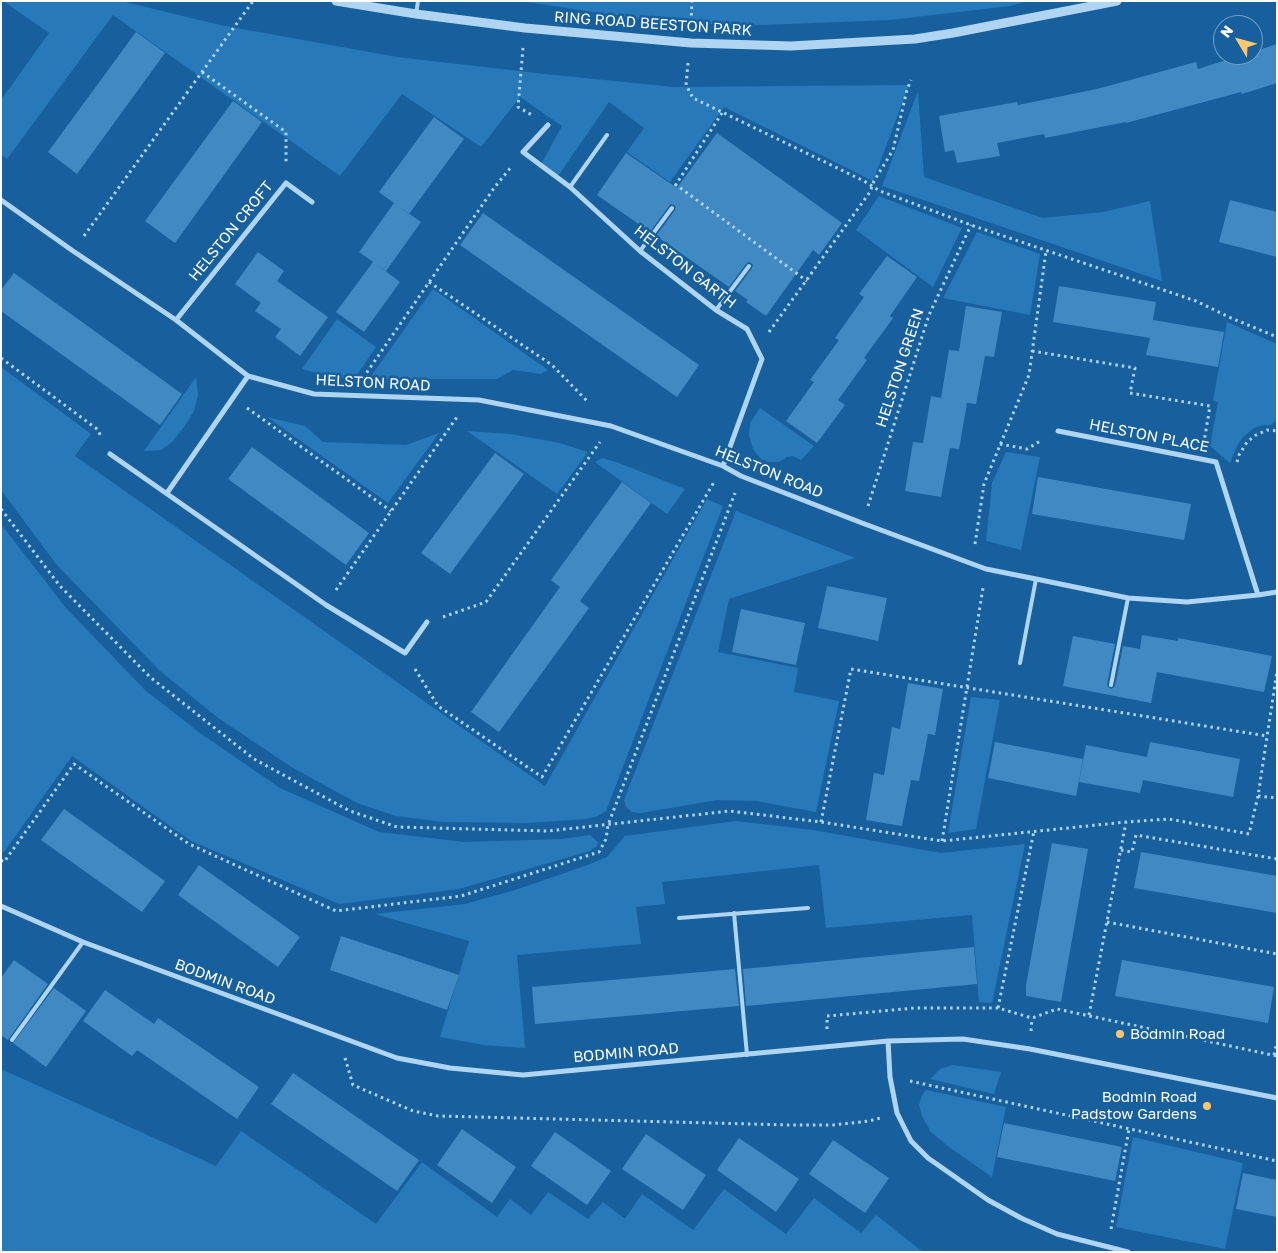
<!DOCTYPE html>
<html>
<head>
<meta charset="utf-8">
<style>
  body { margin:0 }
  #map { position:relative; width:1278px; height:1253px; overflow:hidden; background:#17609d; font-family:"Golos Text",sans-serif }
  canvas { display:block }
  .frame { position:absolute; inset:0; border:2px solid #fff; pointer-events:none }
  .north { position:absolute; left:1213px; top:15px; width:50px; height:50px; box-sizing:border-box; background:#17609d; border:1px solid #74a0c4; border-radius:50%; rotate:307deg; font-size:14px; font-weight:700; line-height:20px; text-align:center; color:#fff }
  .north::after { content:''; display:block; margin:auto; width:18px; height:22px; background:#ffc670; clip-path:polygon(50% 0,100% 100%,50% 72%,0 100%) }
</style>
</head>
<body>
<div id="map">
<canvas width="1278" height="1253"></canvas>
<div class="frame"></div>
<div class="north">N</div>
</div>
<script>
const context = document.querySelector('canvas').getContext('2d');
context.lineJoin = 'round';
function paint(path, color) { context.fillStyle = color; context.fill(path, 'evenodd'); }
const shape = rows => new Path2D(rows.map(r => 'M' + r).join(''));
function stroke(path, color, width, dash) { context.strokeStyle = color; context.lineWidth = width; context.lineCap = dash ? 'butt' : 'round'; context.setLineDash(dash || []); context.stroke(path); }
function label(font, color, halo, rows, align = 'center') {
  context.font = font + ' "Golos Text",sans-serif'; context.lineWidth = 5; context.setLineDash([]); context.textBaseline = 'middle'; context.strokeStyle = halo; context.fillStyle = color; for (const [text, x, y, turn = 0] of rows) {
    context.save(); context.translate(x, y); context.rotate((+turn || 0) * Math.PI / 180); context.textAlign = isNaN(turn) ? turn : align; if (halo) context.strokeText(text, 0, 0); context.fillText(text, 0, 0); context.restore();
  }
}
const green = shape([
  [3,1,121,1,220,25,397,57,545,74,674,87,909,85,873,181,724,107,670,182,627,152,644,128,609,102,556,179,540,166,562,126,520,97,481,147,402,94,340,176,113,15,7,159,1,155,1,100,49,33],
  [521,1,1028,1,1010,6,890,20,763,25,665,23],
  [918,91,924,177,1043,218,1103,212,1150,201,1162,281,882,186],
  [879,196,962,228,933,287,856,230],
  [977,232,1040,254,1030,315,943,298],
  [433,289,548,370,541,374,513,370,497,379,369,379],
  [337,319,376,347,354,379,330,377,302,369],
  [1227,322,1277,344,1277,419,1271,425,1263,425,1254,428,1244,436,1238,444,1230,463,1210,446,1218,402,1213,401],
  [1,367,91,434,75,456,545,786,707,499,723,506,606,811,598,816,586,819,528,823,443,822,396,816,357,803,293,768,217,717,160,671,56,564,1,490],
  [196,377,198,395,194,411,184,427,172,442,161,450,144,451],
  [760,408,814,446,801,460,793,456,787,457,779,462,769,462,761,459,753,449,749,436,750,423],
  [267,417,305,426,323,442,406,445,439,433,388,503],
  [467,431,510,434,560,443,588,452,557,494],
  [1006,452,1040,457,1021,550,986,541,992,483],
  [602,458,616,462,685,489,667,514,595,462],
  [736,511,855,558,729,599,718,652,798,668,794,692,839,701,816,812,756,801,717,800,641,813,632,812,626,807,624,800],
  [1,524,66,608,145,690,200,733,280,788,379,832,464,842,562,839,590,835,598,842,597,846,590,851,459,889,339,904,191,841,72,756,4,852,1,852],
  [971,697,1000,700,976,829,948,833],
  [736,821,813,830,941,853,1025,844,992,1003,979,1002,972,915,826,928,819,865,662,882,665,904,636,907,641,944,517,955,525,1048,484,1045,440,1037,469,941,375,914,465,904,515,890,585,866,607,857,625,836],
  [953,1065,1001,1072,994,1094,930,1079,940,1069],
  [1,1069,216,1166,241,1131,376,1224,422,1162,497,1217,510,1199,531,1215,548,1192,588,1219,603,1202,625,1219,642,1194,693,1230,724,1189,786,1234,814,1198,861,1233,876,1215,923,1252,1,1252],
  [926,1090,1006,1107,992,1177,949,1147,931,1132,922,1116,919,1105,922,1095],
  [1133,1137,1243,1163,1225,1249,1116,1227]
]);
const building = shape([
  [136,32,165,53,77,174,48,152],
  [1277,44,1277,83,1242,94,1241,92,1126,123,1126,122,1045,138,1044,134,997,143,1000,156,957,163,954,150,945,152,939,116,1017,102,1018,105,1097,89,1196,62,1198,69,1242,55,1253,55,1253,52],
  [233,101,262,122,175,243,145,221],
  [434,117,464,139,409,214,379,192],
  [717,133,842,223,819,255,813,250,766,316,746,302,748,300,735,291,752,268,753,265,751,263,748,262,746,264,729,287,656,236,675,210,676,207,674,205,671,204,669,206,650,232,597,195,626,153,677,188],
  [1230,200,1277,212,1277,257,1219,242],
  [394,203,421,222,386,271,375,263,400,282,364,332,336,312,373,262,359,252],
  [483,213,699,365,677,397,460,245],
  [258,252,284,271,277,281,328,317,300,356,275,337,281,329,255,311,261,303,235,284],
  [887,256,917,277,890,316,893,318,864,358,867,360,838,400,845,405,817,443,786,421,814,382,810,380,839,340,835,338,864,297,859,294],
  [14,273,182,394,160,425,1,311,1,290],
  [1059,286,1156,302,1152,325,1153,320,1224,332,1218,367,1146,355,1150,338,1053,322],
  [966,306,1002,312,994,357,985,356,976,404,967,403,959,449,950,448,941,497,905,491,913,442,923,443,931,396,941,398,949,350,959,351],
  [252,447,369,533,346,565,228,479],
  [495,453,524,474,450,574,421,553],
  [1038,477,1191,504,1184,540,1032,514],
  [622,482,651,503,580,601,589,608,499,732,471,712,560,587,551,580],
  [827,586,887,598,878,641,818,628],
  [741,609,805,623,796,665,732,652],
  [1142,635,1178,641,1178,638,1272,656,1264,692,1157,672,1151,703,1063,686,1073,636,1115,644,1107,684,1108,687,1111,689,1113,688,1115,686,1123,646,1140,649],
  [908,683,943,689,935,735,928,734,919,781,911,780,902,826,866,820,874,773,884,775,892,727,900,729],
  [995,742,1083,759,1076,796,988,778],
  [1150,742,1240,759,1233,797,1143,780,1140,793,1079,782,1086,745,1147,757],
  [64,809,165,881,142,912,41,840],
  [1052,843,1088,849,1061,1002,1026,996,1026,985],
  [1141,852,1277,876,1277,913,1134,888],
  [199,865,300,937,278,967,178,895],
  [341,936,459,975,447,1010,330,970],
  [974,947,977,984,746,1006,743,969],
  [14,960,48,984,8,1040,1,1035,1,978],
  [1122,960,1274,987,1268,1023,1115,996],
  [735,969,739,1006,535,1024,532,987],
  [54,988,86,1011,46,1067,13,1043],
  [105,990,154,1024,158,1018,259,1087,237,1119,137,1050,132,1056,83,1021],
  [293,1073,419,1160,397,1191,271,1104],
  [1004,1123,1122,1147,1115,1181,997,1157],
  [462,1129,516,1167,492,1203,437,1165],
  [555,1132,611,1171,587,1205,531,1166],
  [646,1134,706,1175,683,1210,622,1169],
  [739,1138,799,1179,776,1212,717,1170],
  [833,1140,889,1178,865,1213,809,1174],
  [1243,1173,1277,1180,1277,1217,1236,1209]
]);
const path = shape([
  [691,22,692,1],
  [523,48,518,107,532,115],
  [688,63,686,85,693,98,864,181,880,191,971,225,1196,301,1231,318,1277,337],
  [202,72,286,132,286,165],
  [675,184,807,281],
  [675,186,722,113],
  [84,236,253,1],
  [429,282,552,365,588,402],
  [769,332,870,192,874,181,893,150,907,90,911,80],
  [1032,351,1135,368,1130,393,1210,406,1204,442],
  [1,358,97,429,102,438],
  [363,378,494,188,512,166],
  [247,408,391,511],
  [1000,444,1027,449,1042,440],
  [1237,462,1239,455,1247,442,1256,435,1267,430,1277,431],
  [868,506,929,315,971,225],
  [1,509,60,586,150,677,254,759,350,811,397,827,548,831,730,811,821,822,942,841,1126,822,1169,819,1249,834,1258,796,1277,671],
  [975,544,984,484,1029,375,1046,251],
  [336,590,457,417],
  [443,617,486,602,600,442],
  [415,669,438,706,542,777,714,482],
  [1258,796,1277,798],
  [821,822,851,669,1267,736],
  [942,841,983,588],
  [1121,850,1132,852,1136,835,1277,859],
  [1,860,4,862,74,764,189,844,336,911,461,896,599,852,606,839,608,825,735,493],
  [1107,922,1277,954],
  [998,1008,1034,831],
  [1089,1015,1126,822],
  [827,1029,827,1016,915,1008,998,1008,1032,1018,1057,1009,1277,1056],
  [1031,1031,1032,1018],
  [1274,1055,1277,1042],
  [345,1058,353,1085,413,1111,438,1116,791,1125,833,1125,869,1121,880,1118],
  [910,1081,1277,1161],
  [1111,1229,1129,1129]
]);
const service = shape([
  [416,14,418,1],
  [570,187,607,135],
  [640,251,672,208],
  [716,310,749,266],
  [1020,663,1036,579],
  [1111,685,1128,598],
  [734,913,747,1055],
  [679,918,808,908],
  [12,1040,83,942]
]);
const minor = shape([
  [548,125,523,152,570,187,640,251,716,310,747,329,762,359,723,466],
  [1,200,73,251,176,320,248,376,314,394,479,400,611,426,723,466,741,476,862,523,986,569,1036,579,1128,598,1187,602,1258,595,1277,592],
  [176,320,286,183,312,202],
  [1058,431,1216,462,1258,595],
  [110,454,326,605,405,653,427,622],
  [167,493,248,376],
  [1,906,83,942,397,1058,450,1068,523,1075,888,1041,963,1039,1030,1049,1277,1098],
  [888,1041,890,1077,897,1113,911,1141,928,1158,988,1200,1021,1218,1057,1234,1128,1252]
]);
const tertiary = shape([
  [336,1,416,14,525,28,691,43,791,46,915,39,953,33,1117,1]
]);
const markers = [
  [1120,1034,5,"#ffc670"],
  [1207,1106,5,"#ffc670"]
];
const streetNames = [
  ["RING ROAD BEESTON PARK",653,24,4],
  ["HELSTON CROFT",231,231,-51],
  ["HELSTON GARTH",685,267,38],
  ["HELSTON GREEN",900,368,-72],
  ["HELSTON ROAD",373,383,3],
  ["HELSTON PLACE",1149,436,11],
  ["HELSTON ROAD",769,472,22],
  ["BODMIN ROAD",225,982,20],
  ["BODMIN ROAD",626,1053,-5]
];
const poiNames = [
  ["Bodmin Road",1130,1034],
  ["Bodmin Road",1197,1097,"right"],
  ["Padstow Gardens",1197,1114,"right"]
];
paint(green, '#2779b9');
paint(building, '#4089c3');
stroke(path, '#afd5f2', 3, [2.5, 4]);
stroke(service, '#afd5f2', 4);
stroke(minor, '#afd5f2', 5);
stroke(tertiary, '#afd5f2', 9);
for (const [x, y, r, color] of markers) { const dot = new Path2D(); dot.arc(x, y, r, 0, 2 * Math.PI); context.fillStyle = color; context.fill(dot); stroke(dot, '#17609d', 2); }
label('15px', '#fff', '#17609d', streetNames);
label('15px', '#fff', '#17609d', poiNames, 'left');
</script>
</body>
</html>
